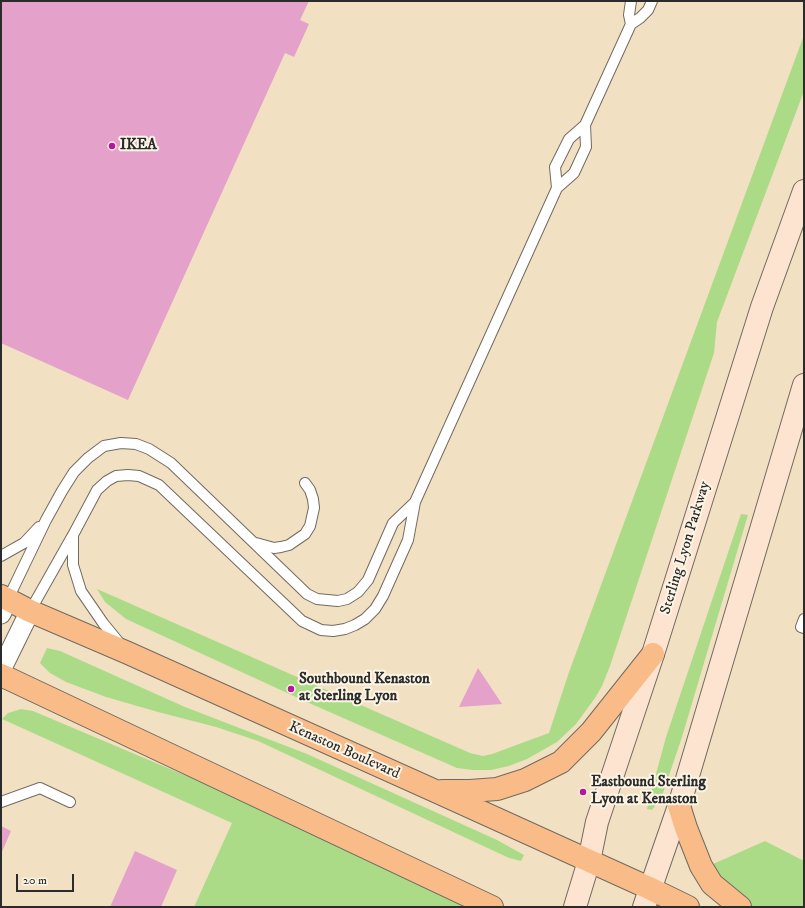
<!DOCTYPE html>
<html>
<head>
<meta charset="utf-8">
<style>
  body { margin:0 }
  #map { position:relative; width:805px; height:908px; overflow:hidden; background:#f2e0c2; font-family:"IM FELL DW Pica",serif }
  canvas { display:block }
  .frame { position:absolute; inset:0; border:2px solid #2b2b2b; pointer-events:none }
  .scale { position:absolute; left:16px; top:874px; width:58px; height:18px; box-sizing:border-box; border:2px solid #2b2b2b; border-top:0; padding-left:5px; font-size:12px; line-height:14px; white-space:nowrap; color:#2b2b2b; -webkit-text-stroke:3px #fcf5e5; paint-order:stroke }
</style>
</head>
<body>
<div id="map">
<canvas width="805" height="908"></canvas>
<div class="frame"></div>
<div class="scale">20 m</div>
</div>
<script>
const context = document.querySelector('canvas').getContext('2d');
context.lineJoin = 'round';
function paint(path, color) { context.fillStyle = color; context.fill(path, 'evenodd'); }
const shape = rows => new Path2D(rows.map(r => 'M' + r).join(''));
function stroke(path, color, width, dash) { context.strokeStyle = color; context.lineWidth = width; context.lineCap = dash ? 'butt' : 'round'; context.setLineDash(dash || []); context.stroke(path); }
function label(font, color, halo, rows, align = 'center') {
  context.font = font + ' "IM FELL DW Pica",serif'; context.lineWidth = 4; context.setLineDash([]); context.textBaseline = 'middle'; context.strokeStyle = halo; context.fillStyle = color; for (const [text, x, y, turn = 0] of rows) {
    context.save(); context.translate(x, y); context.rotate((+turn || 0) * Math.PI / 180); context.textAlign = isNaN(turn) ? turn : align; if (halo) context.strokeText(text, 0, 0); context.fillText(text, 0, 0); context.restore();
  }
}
const green = shape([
  [804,35,804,91,717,322,714,353,610,666,602,686,595,698,576,724,557,742,527,759,509,766,491,770,473,770,457,768,309,703,126,619,105,602,97,589,470,753,483,756,492,754,549,733,569,672],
  [741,514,748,515,682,737,662,796,652,810,647,809,649,800,666,737],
  [47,648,60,651,185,707,307,754,497,840,524,855,521,861,509,858,258,741,216,727,158,712,106,697,66,682,50,673,40,663],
  [21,709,33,711,442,884,467,907,194,907,232,823,2,719,8,713],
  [765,841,804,861,804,907,740,907,695,872]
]);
const building = shape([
  [1,1,309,1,300,20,309,24,294,57,285,53,128,400,1,343],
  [478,668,502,704,459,707],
  [1,826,11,831,1,854],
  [135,851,177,870,161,907,110,907]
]);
const service = shape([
  [631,24,629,15,631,1],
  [557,188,555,167,569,139,585,125,631,24,640,18,648,10,652,1],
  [73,535,73,565,81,591,103,623,121,645],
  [256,543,274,548,281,547,289,545,305,534,310,526,314,508,313,499,310,490,305,483],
  [1,556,24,543,39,527],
  [8,599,46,520,62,491,74,472,88,458,104,446,121,443,136,444,149,449,171,463,307,594,317,599,338,601,347,599,358,592,368,580,393,523,415,502],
  [30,611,73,535,97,490,107,481,116,476,128,475,139,476,159,485,302,621,321,630,333,631,345,629,355,625,365,619,375,609,383,596,408,540,415,502,557,188,574,173,586,147,585,125],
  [804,619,801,627,804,628],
  [1,802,40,788,70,802]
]);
const minor = shape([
  [1,614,8,599],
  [1,670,30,611]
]);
const secondary = shape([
  [575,907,589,861,597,822,653,654,762,307,804,191],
  [644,907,679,806,804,385]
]);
const primary = shape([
  [1,596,30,611,128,653,433,790,649,888,688,907],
  [1,675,492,907],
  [442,791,470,791,497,789,525,780,561,762,591,732,653,654],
  [679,806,686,828,701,866,712,884,740,907]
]);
const markers = [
  [112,146,4,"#b5179e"],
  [291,689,4,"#b5179e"],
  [583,792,4,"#b5179e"]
];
const poiNames = [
  ["IKEA",120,146],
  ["Southbound Kenaston",299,680],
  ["at Sterling Lyon",299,697],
  ["Eastbound Sterling",591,783],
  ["Lyon at Kenaston",591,800]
];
const streetNames = [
  ["Sterling Lyon Parkway",686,548,-73],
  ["Kenaston Boulevard",344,751,24]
];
paint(green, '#acdb88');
paint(building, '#e4a1ca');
stroke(service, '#716a60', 12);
stroke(minor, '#716a60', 21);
stroke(secondary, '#716a60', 24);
stroke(primary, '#716a60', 24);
stroke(service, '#fff', 10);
stroke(minor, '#fff', 19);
stroke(secondary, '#fde4d0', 22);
stroke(primary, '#f9bc89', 22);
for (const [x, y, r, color] of markers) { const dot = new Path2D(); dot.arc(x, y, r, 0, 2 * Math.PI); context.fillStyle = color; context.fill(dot); stroke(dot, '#fcf5e5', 1.5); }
label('bold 15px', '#2b2b2b', '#fcf5e5', poiNames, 'left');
label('15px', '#2b2b2b', '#fcf5e5', streetNames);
</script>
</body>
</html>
